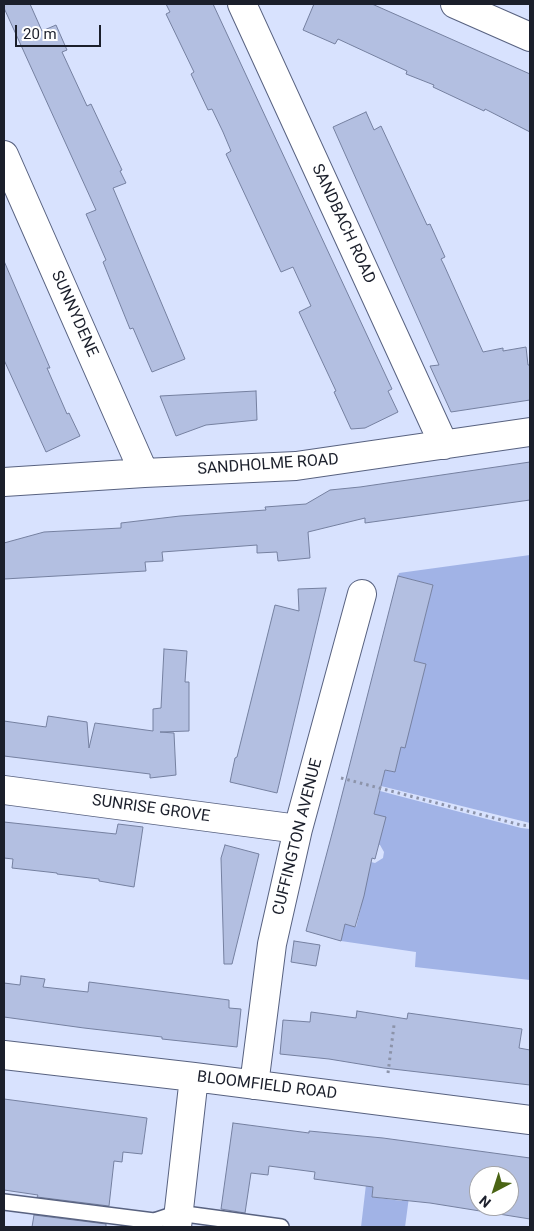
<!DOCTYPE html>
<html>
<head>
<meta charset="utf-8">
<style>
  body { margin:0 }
  #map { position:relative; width:534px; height:1231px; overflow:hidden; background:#d8e2fe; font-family:Roboto,sans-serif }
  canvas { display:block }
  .frame { position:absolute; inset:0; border:5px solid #1b1f2b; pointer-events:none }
  .north { position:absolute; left:469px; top:1166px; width:50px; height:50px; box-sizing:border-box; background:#fff; border:1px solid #a4a5aa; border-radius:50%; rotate:220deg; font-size:14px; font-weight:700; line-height:20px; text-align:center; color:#1b1f2b }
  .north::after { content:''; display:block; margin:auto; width:18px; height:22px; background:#4a6414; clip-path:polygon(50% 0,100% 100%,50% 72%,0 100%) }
  .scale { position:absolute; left:15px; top:25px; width:86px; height:22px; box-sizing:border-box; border:2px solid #1b1f2b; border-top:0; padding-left:6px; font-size:15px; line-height:18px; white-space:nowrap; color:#1b1f2b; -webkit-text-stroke:4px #fff; paint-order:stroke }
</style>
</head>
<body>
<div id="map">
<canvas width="534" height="1231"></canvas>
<div class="frame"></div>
<div class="north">N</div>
<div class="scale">20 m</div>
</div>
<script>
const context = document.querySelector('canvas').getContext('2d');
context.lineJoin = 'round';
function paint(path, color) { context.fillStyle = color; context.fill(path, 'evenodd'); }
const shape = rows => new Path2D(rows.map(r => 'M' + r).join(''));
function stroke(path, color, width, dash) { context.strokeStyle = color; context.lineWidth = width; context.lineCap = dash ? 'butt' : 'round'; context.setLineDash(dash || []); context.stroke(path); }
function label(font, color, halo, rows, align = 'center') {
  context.font = font + ' Roboto,sans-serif'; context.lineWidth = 4.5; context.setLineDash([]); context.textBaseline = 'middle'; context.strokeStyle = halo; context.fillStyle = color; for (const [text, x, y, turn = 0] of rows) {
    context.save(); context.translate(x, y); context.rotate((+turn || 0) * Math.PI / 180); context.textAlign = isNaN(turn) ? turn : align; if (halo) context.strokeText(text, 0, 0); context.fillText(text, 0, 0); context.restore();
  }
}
const green = shape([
  [530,555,530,823,381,786,385,770,395,772,399,753,390,750,413,714,426,664,414,661,433,585,398,576,399,573],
  [380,791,521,828,530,829,530,980,415,967,416,952,341,941,345,924,356,927,361,907,351,904,371,862,375,863,383,858,384,852,380,845,366,842,382,832,385,817,374,814],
  [367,1176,374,1177,372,1197,402,1201,404,1181,411,1182,405,1227,361,1227]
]);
const building = shape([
  [4,4,30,4,42,31,56,25,67,50,62,52,87,106,91,104,122,170,120,171,126,183,113,188,185,359,152,372,133,328,130,329,103,262,106,260,86,214,96,210,4,8,4,4],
  [166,4,213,4,392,389,388,391,398,412,365,428,351,429,334,392,336,391,299,312,311,306,293,267,281,272,226,154,231,151,223,132,212,109,208,110,191,74,194,72,166,14,170,12,166,4],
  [314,4,372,4,530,74,530,132,485,109,484,111,433,87,434,85,406,74,407,71,338,39,335,44,303,30,314,4],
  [366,112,374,130,381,126,427,225,430,224,445,257,441,259,444,265,483,352,503,348,503,351,526,347,528,365,530,365,530,400,451,412,430,366,439,365,333,127,366,112],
  [4,261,50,368,47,368,67,414,69,413,80,436,46,452,4,360,4,261],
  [256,391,257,420,206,425,176,436,160,396,256,391],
  [530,462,530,500,365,523,365,518,308,532,310,558,278,561,277,552,257,553,257,545,162,552,163,561,145,562,146,571,4,579,4,543,44,532,121,528,121,523,180,516,266,510,265,507,306,504,330,490,360,487,530,462],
  [398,576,433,585,414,661,426,664,405,748,401,747,395,772,385,770,374,814,386,817,375,859,372,858,364,896,355,927,345,924,341,941,306,931,333,830,398,576],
  [326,588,277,793,230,782,235,758,237,757,275,605,299,611,298,589,326,588],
  [164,649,187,651,185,682,189,682,189,731,160,732,174,733,176,775,150,778,150,774,4,756,4,721,46,727,48,716,87,722,89,748,95,723,153,731,153,709,161,708,164,649],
  [4,822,116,834,118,824,143,827,134,887,99,881,99,879,57,874,57,873,12,868,13,859,4,858,4,822],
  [225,845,259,854,232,964,224,964,221,858,225,845],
  [294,941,320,945,316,966,291,962,294,941],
  [21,976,45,979,43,987,88,992,89,982,229,1000,229,1008,241,1009,237,1047,162,1039,162,1037,84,1028,4,1017,4,983,20,985,21,976],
  [357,1011,407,1019,408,1013,522,1029,519,1048,530,1050,530,1085,384,1068,329,1059,280,1054,283,1020,310,1022,311,1012,356,1018,357,1011],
  [4,1099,147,1118,142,1154,123,1152,122,1162,114,1161,109,1206,37,1197,38,1195,4,1190,4,1099],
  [233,1123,309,1133,309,1131,383,1138,530,1158,530,1219,430,1203,372,1197,373,1187,314,1179,315,1172,269,1166,268,1175,251,1173,245,1213,221,1209,233,1123],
  [479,1176,509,1176,509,1206,479,1206,479,1176],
  [34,1215,106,1224,106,1227,32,1227,34,1215]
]);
const path = shape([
  [341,778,521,825,530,826],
  [388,1073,394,1025]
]);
const service = shape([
  [4,1202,154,1221,178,1213,281,1227]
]);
const minor = shape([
  [242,4,444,445],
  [455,4,530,37],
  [4,155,144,473],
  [4,482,144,473,296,466,530,432],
  [4,790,298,829],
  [4,1055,194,1077,530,1120],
  [254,1085,272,944,298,829,362,594],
  [177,1227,194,1077]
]);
const streetNames = [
  ["SANDBACH ROAD",343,224,65],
  ["SUNNYDENE",74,314,66],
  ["SANDHOLME ROAD",268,465,-4],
  ["SUNRISE GROVE",151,809,8],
  ["CUFFINGTON AVENUE",298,837,-76],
  ["BLOOMFIELD ROAD",267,1086,7]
];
paint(green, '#a1b3e6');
paint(building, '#b3bfe1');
stroke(building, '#7580a0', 1);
stroke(service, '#586280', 18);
stroke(minor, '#586280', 30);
stroke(path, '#8c93a9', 3, [2.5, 4]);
stroke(service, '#fff', 15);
stroke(minor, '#fff', 28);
label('16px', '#1b1f2b', '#fff', streetNames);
</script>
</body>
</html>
